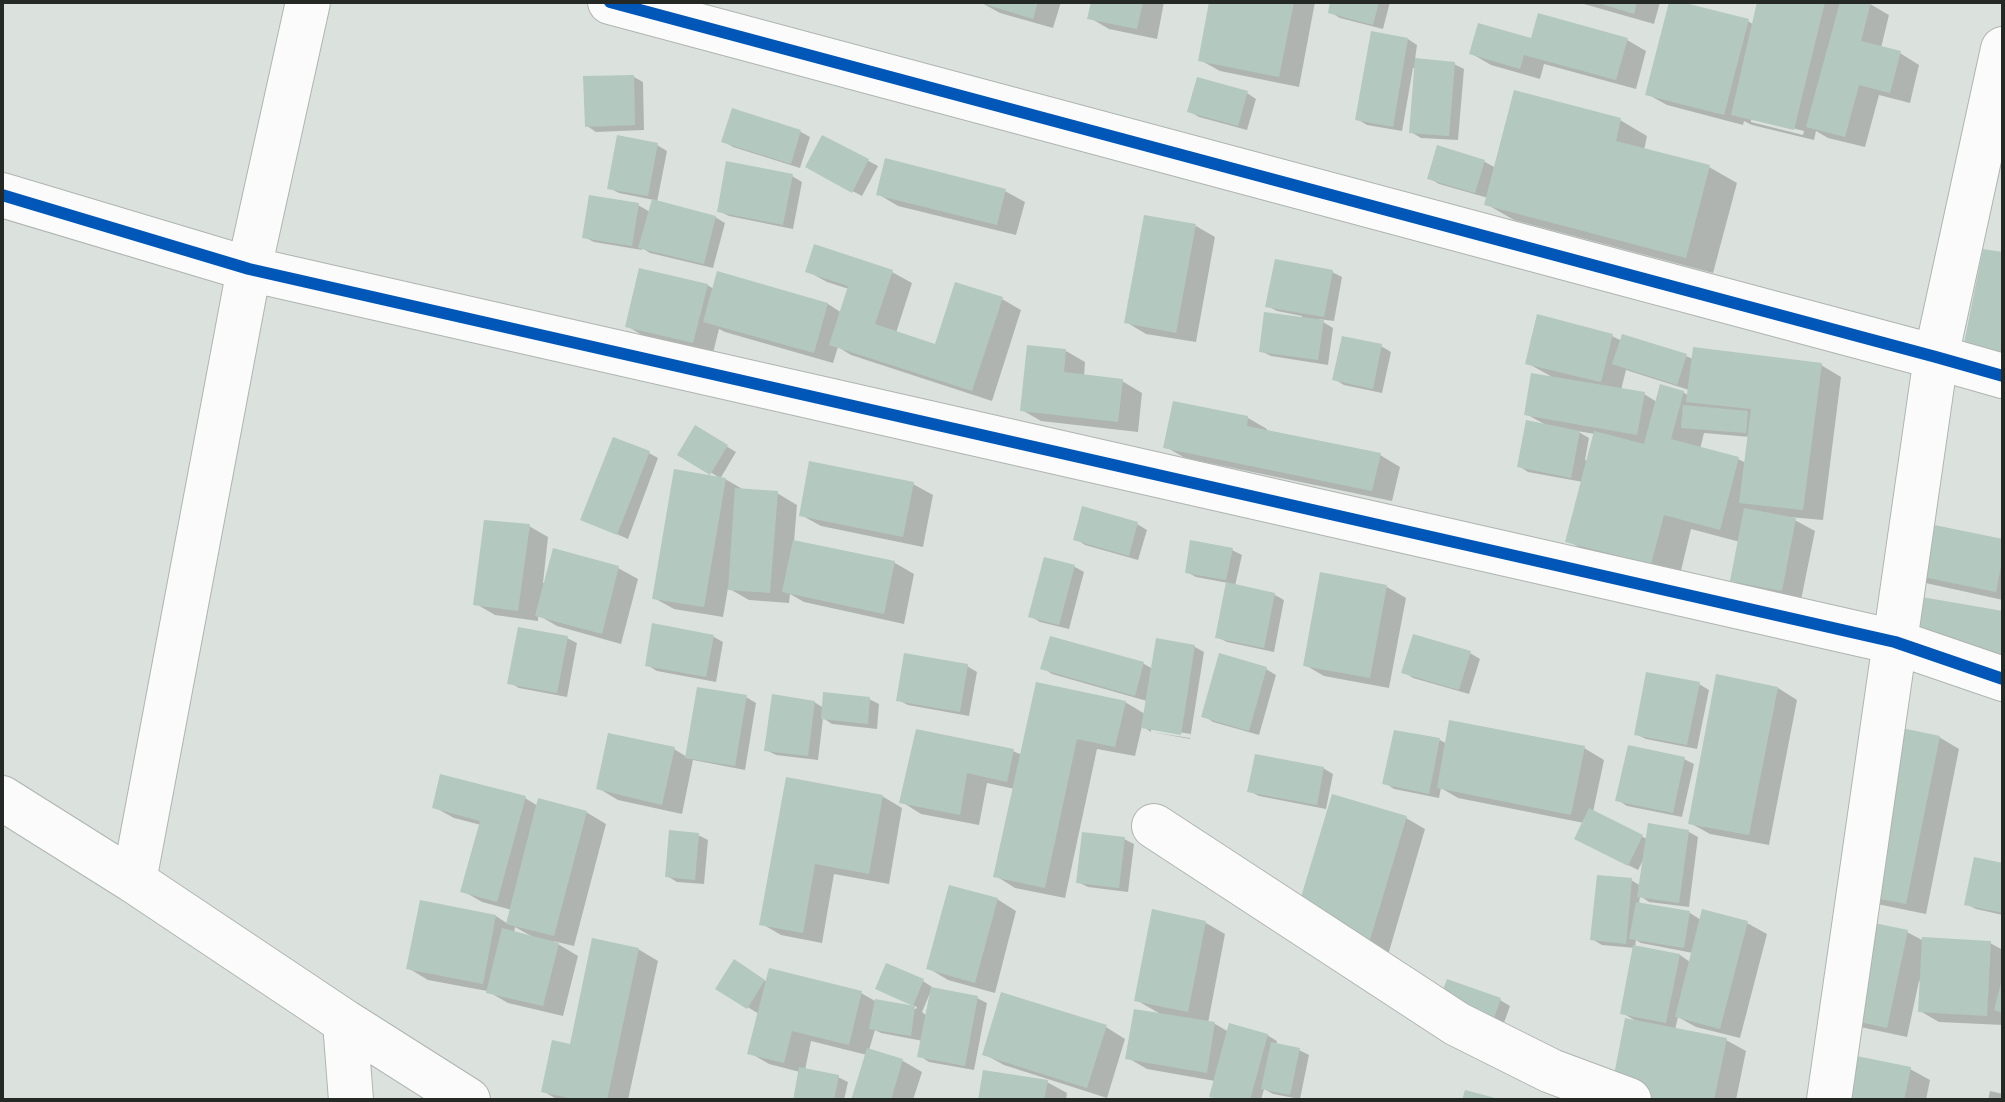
<!DOCTYPE html>
<html>
<head>
<meta charset="utf-8">
<style>
  body { margin:0 }
  #map { position:relative; width:2005px; height:1102px; overflow:hidden; background:#dbe2de; font-family:"Public Sans",sans-serif }
  canvas { display:block }
  .frame { position:absolute; inset:0; border:4px solid #242926; pointer-events:none }
</style>
</head>
<body>
<div id="map">
<canvas width="2005" height="1102"></canvas>
<div class="frame"></div>
</div>
<script>
const context = document.querySelector('canvas').getContext('2d');
context.lineJoin = 'round';
function paint(path, color) { context.fillStyle = color; context.fill(path, 'evenodd'); }
const shape = rows => new Path2D(rows.map(r => 'M' + r).join(''));
function stroke(path, color, width, dash) { context.strokeStyle = color; context.lineWidth = width; context.lineCap = dash ? 'butt' : 'round'; context.setLineDash(dash || []); context.stroke(path); }
const shadow = shape([
  [980,2,1061,2,1053,28,1000,13],
  [1093,2,1164,2,1157,39,1109,29,1090,18],
  [1211,2,1315,2,1299,87,1220,71,1200,60],
  [1332,2,1390,2,1383,29,1340,18,1330,12],
  [1577,2,1660,2,1654,24],
  [1671,2,1748,21,1754,25,1760,2,1838,2,1841,4,1842,2,1863,2,1870,4,1889,15,1881,48,1900,53,1919,65,1910,103,1879,95,1865,147,1828,138,1816,131,1814,140,1752,125,1744,121,1743,125,1667,105,1647,94],
  [1751,118,1804,131,1803,135,1751,122],
  [1408,39,1417,45,1415,60,1454,64,1464,69,1458,140,1421,138,1411,132,1417,68,1413,68,1402,131,1367,125,1357,119],
  [1533,40,1627,40,1646,51,1636,89,1544,64,1540,79,1491,65,1472,54],
  [634,77,643,82,644,130,596,132,587,126],
  [1247,93,1256,99,1247,130,1199,117,1189,111],
  [733,110,801,132,810,137,800,168,733,147,723,141],
  [1620,120,1647,136,1644,150,1709,167,1737,183,1713,273,1514,220,1486,204,1488,198,1439,184,1429,178,1438,147,1485,162,1496,168],
  [823,137,878,166,862,196,807,167],
  [657,145,667,151,657,202,715,217,725,223,713,268,650,253,642,248,642,250,594,242,584,237,638,205,650,212,654,200,619,193,609,188],
  [792,176,802,182,793,229,729,216,719,211],
  [1005,191,1025,202,1016,235,898,206,878,194],
  [1196,226,1215,237,1196,342,1146,334,1126,322],
  [807,271,892,272,912,283,896,333,936,346,1002,299,1021,310,992,401,851,355,838,347,833,363,725,332,719,329,713,353,647,338,627,326,707,285,714,289,828,304,842,313,849,289,827,282],
  [1332,272,1342,277,1334,321,1318,319,1333,328,1328,365,1271,356,1261,351,1302,319,1302,316,1277,311,1267,306],
  [1612,336,1622,341,1686,356,1693,359,1821,365,1841,377,1823,520,1789,517,1815,531,1801,600,1752,591,1732,580,1740,542,1691,529,1679,579,1595,556,1568,541,1583,482,1528,472,1519,466,1546,425,1526,414,1554,378,1527,363],
  [1626,370,1689,390,1689,396,1683,392,1657,402,1644,394,1621,390],
  [1577,431,1595,434,1588,461,1585,460,1589,438],
  [1704,433,1750,437,1746,463,1738,459,1700,449],
  [1381,346,1391,352,1382,393,1344,385,1334,379],
  [1066,351,1085,362,1084,377,1122,381,1142,393,1138,432,1041,421,1022,410],
  [1248,418,1267,429,1267,432,1380,455,1400,467,1392,501,1185,458,1166,447],
  [696,428,736,452,720,479,725,479,746,491,777,493,797,505,794,542,895,563,914,574,904,624,804,602,790,594,789,603,749,600,728,588,723,617,674,609,654,598,720,478,680,454],
  [649,453,658,458,628,539,582,519],
  [913,484,933,495,923,547,821,526,801,515],
  [1083,509,1137,524,1147,530,1138,560,1085,545,1076,539],
  [529,526,548,537,543,583,618,568,638,579,621,644,557,626,538,615,538,621,495,615,476,604],
  [2003,541,2003,600,1921,582,1901,571],
  [1232,550,1242,555,1235,586,1275,595,1284,600,1274,652,1227,642,1217,637,1228,583,1196,577,1187,572],
  [1045,559,1075,567,1084,572,1069,629,1040,622,1030,616],
  [1387,587,1406,598,1389,688,1324,676,1305,665],
  [714,637,723,642,716,682,657,671,647,665],
  [567,638,577,643,567,697,519,688,510,683],
  [1052,638,1144,664,1153,669,1157,640,1195,647,1204,652,1190,739,1151,732,1190,738,1191,734,1151,728,1151,732,1142,726,1135,756,1097,749,1065,898,1015,888,996,876,1015,789,987,783,979,825,921,814,902,802,1013,751,1022,755,1125,702,1145,714,1147,701,1052,674,1043,668],
  [1470,653,1480,659,1469,694,1413,678,1404,672],
  [967,666,977,672,969,716,908,705,898,700],
  [1266,669,1276,675,1259,735,1213,722,1204,716],
  [1699,684,1709,690,1697,749,1646,739,1636,734],
  [1778,688,1797,700,1769,845,1710,834,1690,823],
  [746,697,756,703,745,770,693,760,682,814,618,800,598,788,674,749,687,757],
  [869,699,879,704,877,729,832,724,823,718,818,760,776,755,766,750,814,702,824,708],
  [1939,737,1959,749,1926,914,1872,903],
  [1440,740,1447,744,1584,748,1604,760,1593,812,1647,839,1689,832,1698,837,1689,907,1649,902,1640,896,1639,904,1690,913,1701,920,1747,923,1767,934,1740,1038,1696,1027,1678,1017,1675,1030,1726,1040,1746,1051,1736,1100,1621,1100,1638,1022,1622,1013,1635,948,1602,945,1592,939,1631,880,1641,886,1644,858,1638,870,1586,844,1584,823,1458,798,1441,788,1439,798,1394,789,1385,783],
  [1636,940,1641,943,1693,953,1690,962,1680,955,1635,947],
  [1684,759,1694,764,1682,817,1627,806,1618,800],
  [1323,768,1333,774,1326,809,1259,796,1249,791],
  [787,779,882,796,902,808,889,884,834,874,822,943,781,935,762,924],
  [525,798,538,806,586,812,606,824,574,946,553,941,578,956,563,1016,508,1003,487,991,428,980,408,968,496,916,508,924,512,910,482,902,463,891,481,825,454,818,434,807],
  [515,927,533,937,514,934],
  [1406,818,1425,829,1386,962,1313,941],
  [698,835,708,840,704,884,677,882,667,876],
  [1124,839,1134,844,1128,892,1088,887,1078,882],
  [2003,865,2003,915,1976,909,1966,904],
  [997,899,1016,911,995,993,948,980,928,968],
  [1154,911,1206,923,1225,934,1208,1023,1215,1024,1229,1032,1267,1035,1277,1041,1276,1045,1299,1050,1309,1055,1300,1099,1273,1094,1264,1089,1261,1100,1219,1100,1211,1096,1215,1081,1147,1069,1128,1058,1164,1016,1136,1000],
  [1907,932,1924,941,1990,943,2003,950,2003,1025,1939,1022,1920,1011,1921,981,1919,981,1907,1037,1851,1025],
  [638,949,658,961,628,1100,558,1100,543,1091,571,1046],
  [744,967,767,982,861,993,875,1001,916,1009,917,1007,887,994,923,981,932,987,931,989,977,998,987,1003,974,1070,929,1062,920,1056,923,1041,881,1033,875,1030,869,1050,903,1061,922,1072,913,1100,853,1100,867,1055,811,1041,805,1070,838,1077,848,1082,844,1100,795,1100,800,1072,769,1064,750,1053,759,1014,718,989],
  [930,993,932,994,927,1016,922,1012],
  [1500,1000,1510,1006,1496,1045,1443,1026],
  [1106,1027,1125,1039,1107,1098,1004,1065,984,1054],
  [1910,1069,1930,1080,1926,1100,1829,1100],
  [1047,1082,1067,1093,1066,1100,980,1100],
  [1990,1091,2003,1094,2003,1100,1988,1100]
]);
const building = shape([
  [978,2,1038,2,1033,19],
  [1091,2,1143,2,1137,29,1087,19],
  [1209,2,1294,2,1279,77,1198,61],
  [1330,2,1379,2,1373,25,1328,13],
  [1595,2,1637,2,1634,14],
  [1669,2,1681,2,1749,19,1724,115,1645,95],
  [1757,2,1825,2,1794,130,1731,115],
  [1840,2,1871,2,1861,41,1901,51,1890,93,1859,85,1845,137,1806,127],
  [1538,13,1628,38,1616,80,1524,55,1520,69,1469,54,1478,23,1531,38],
  [1371,31,1408,38,1393,127,1355,120],
  [1415,58,1455,62,1449,136,1409,133],
  [634,75,635,125,585,127,583,76],
  [1197,77,1248,91,1238,126,1187,112],
  [1514,90,1621,118,1616,141,1710,165,1686,258,1484,205],
  [732,108,801,130,791,164,721,142],
  [617,135,658,143,648,196,607,189],
  [822,135,869,159,852,193,805,167],
  [1437,145,1485,160,1475,193,1427,179],
  [885,158,1006,189,997,225,876,195],
  [726,161,793,174,783,225,717,212],
  [589,195,639,203,632,246,582,238],
  [652,199,716,216,704,264,638,248],
  [1144,215,1196,224,1176,333,1124,323],
  [814,244,893,270,875,324,935,344,955,282,1003,297,972,391,829,345,848,286,805,272],
  [1983,249,2003,252,2003,361,1962,353],
  [1275,259,1333,270,1324,317,1265,307],
  [639,268,708,284,693,343,625,327],
  [717,271,828,303,814,353,703,322],
  [1264,312,1324,320,1318,360,1259,352],
  [1537,314,1613,334,1601,382,1525,364],
  [1622,334,1687,354,1677,385,1612,364],
  [1342,336,1382,344,1373,389,1332,380],
  [1027,345,1066,349,1064,372,1123,379,1118,422,1020,411],
  [1693,347,1822,363,1803,510,1739,503,1751,409,1686,402],
  [1531,373,1645,392,1637,435,1524,415],
  [1660,384,1684,391,1671,439,1739,457,1720,530,1664,515,1651,564,1565,542,1594,431,1644,444],
  [1173,401,1248,416,1247,426,1381,453,1372,491,1163,448],
  [1683,405,1748,411,1746,433,1681,428],
  [1526,420,1580,431,1571,478,1517,467],
  [695,425,728,445,710,475,677,455],
  [613,437,650,451,617,535,580,520],
  [809,461,914,482,903,537,799,516],
  [674,469,726,478,704,607,652,599],
  [735,488,778,491,770,593,728,590],
  [1082,506,1138,522,1129,556,1073,540],
  [1744,508,1796,518,1782,591,1730,581],
  [484,520,530,524,518,611,473,605],
  [1910,520,2003,539,2003,555,1996,592,1899,572],
  [793,540,895,561,884,614,782,592],
  [1190,540,1233,548,1226,580,1185,573],
  [553,548,619,566,602,634,535,616],
  [1044,557,1075,565,1059,625,1028,617],
  [1320,572,1387,585,1370,678,1303,666],
  [1226,582,1275,593,1264,648,1215,638],
  [1904,594,2003,611,2003,655,1896,636],
  [652,623,714,635,706,677,645,666],
  [518,627,568,636,557,693,507,684],
  [1413,634,1471,651,1459,690,1401,673],
  [1050,636,1144,662,1135,696,1040,669],
  [1156,638,1195,645,1181,735,1141,728],
  [904,653,968,664,960,712,896,701],
  [1219,653,1267,667,1249,731,1201,717],
  [1646,672,1700,682,1687,745,1634,735],
  [1716,674,1778,687,1749,835,1688,824],
  [1036,682,1126,701,1115,747,1077,739,1045,888,993,877],
  [697,687,747,695,735,766,685,758],
  [823,692,870,697,868,724,821,719],
  [772,694,815,701,808,756,764,751],
  [1449,720,1585,746,1571,815,1437,788],
  [1883,724,1940,736,1906,904,1850,893],
  [916,729,1014,749,1007,782,967,773,960,815,899,803],
  [1394,730,1440,738,1429,794,1382,784],
  [608,733,675,747,662,805,596,789],
  [1628,745,1685,757,1673,813,1615,801],
  [1255,754,1324,767,1317,805,1247,792],
  [440,774,526,796,497,902,460,892,480,821,432,808],
  [786,777,883,795,869,874,815,864,803,933,759,925],
  [1332,794,1407,816,1366,953,1291,930],
  [538,798,587,811,554,936,506,924],
  [1589,808,1643,835,1628,866,1574,839],
  [1648,823,1689,830,1679,903,1637,897],
  [669,830,699,833,695,880,665,877],
  [1082,832,1125,837,1119,888,1076,883],
  [1974,857,2003,863,2003,913,1964,905],
  [1597,875,1632,878,1626,944,1590,940],
  [949,885,998,898,975,983,926,969],
  [420,900,496,915,483,984,406,969],
  [1636,902,1690,911,1684,948,1629,939],
  [1152,909,1206,921,1188,1012,1134,1001],
  [1702,909,1748,921,1720,1029,1675,1017],
  [1850,918,1908,930,1887,1028,1829,1015],
  [502,928,559,943,543,1006,486,993],
  [1922,937,1991,941,1987,1016,1918,1012],
  [592,938,639,948,607,1100,579,1100,541,1092,552,1040,570,1044],
  [1633,945,1680,954,1666,1023,1620,1014],
  [734,959,765,980,747,1009,715,989],
  [886,963,924,979,913,1006,875,989],
  [769,968,862,991,849,1045,792,1031,784,1063,747,1054],
  [1447,979,1501,998,1486,1041,1431,1021],
  [2002,979,2003,979,2003,1013,1994,1010],
  [931,987,978,996,965,1066,917,1057],
  [1001,992,1107,1025,1087,1088,982,1055],
  [875,999,915,1006,911,1036,869,1029],
  [1134,1009,1215,1022,1207,1073,1125,1059],
  [1625,1018,1727,1038,1714,1100,1629,1100,1610,1096],
  [1229,1023,1268,1034,1250,1100,1223,1100,1209,1097],
  [1271,1042,1300,1048,1290,1095,1261,1089],
  [867,1048,903,1059,891,1100,851,1100],
  [1837,1052,1911,1067,1904,1100,1827,1100],
  [799,1067,839,1075,834,1100,793,1100],
  [983,1070,1048,1080,1044,1100,978,1100],
  [1465,1090,1499,1099,1499,1100,1462,1100]
]);
const minor = shape([
  [610,2,1936,357,2003,376],
  [2,195,249,269,1895,642,2003,679],
  [2,798,134,881,345,1022,468,1100],
  [1154,826,1457,1024,1551,1071,1629,1100],
  [134,881,249,269,308,2],
  [345,1022,351,1100]
]);
const tertiary = shape([
  [1829,1100,1936,357,2003,49]
]);
const cycleway = shape([
  [610,2,1936,357,2003,376],
  [2,195,249,269,1895,642,2003,679]
]);
paint(shadow, '#0003');
paint(building, '#b3c8be');
stroke(minor, '#afb4b1', 46);
stroke(tertiary, '#afb4b1', 46);
stroke(minor, '#fafbfa', 44);
stroke(tertiary, '#fafbfa', 44);
stroke(cycleway, '#0057b8', 12);
</script>
</body>
</html>
